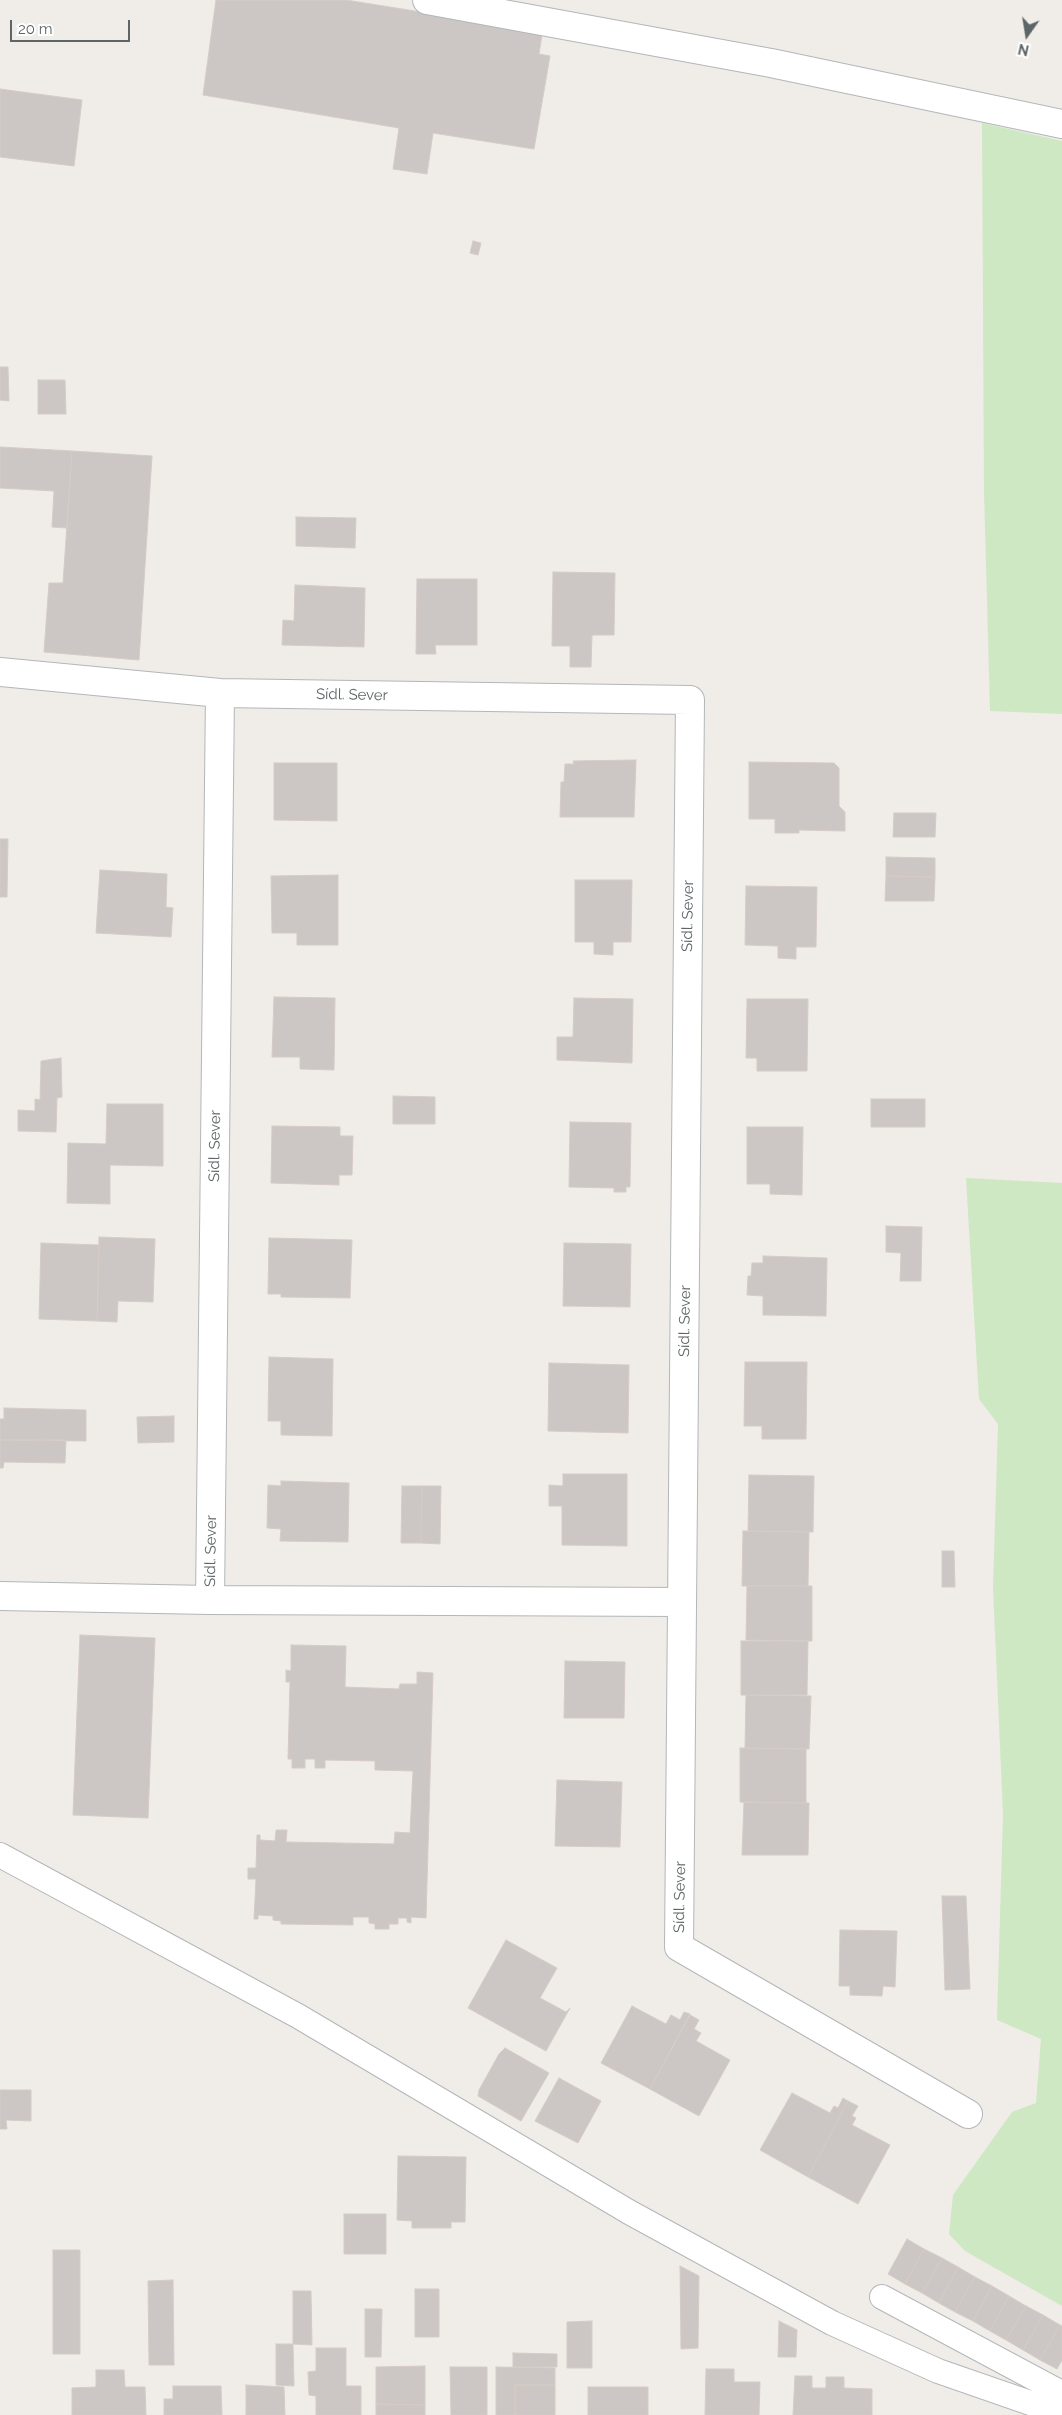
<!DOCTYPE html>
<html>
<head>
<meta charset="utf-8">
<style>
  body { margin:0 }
  #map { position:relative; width:1062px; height:2415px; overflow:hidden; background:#f0ece7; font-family:Raleway,sans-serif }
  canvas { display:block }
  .north { position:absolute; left:1002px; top:10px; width:50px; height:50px; -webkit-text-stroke:4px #fff; paint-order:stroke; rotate:193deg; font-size:14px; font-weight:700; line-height:20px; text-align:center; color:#5e6567 }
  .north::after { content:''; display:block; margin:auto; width:18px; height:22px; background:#5e6567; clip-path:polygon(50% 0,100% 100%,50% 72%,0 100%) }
  .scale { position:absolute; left:10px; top:20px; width:120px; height:22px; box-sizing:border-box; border:2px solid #5e6567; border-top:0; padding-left:6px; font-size:15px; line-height:18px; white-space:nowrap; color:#5e6567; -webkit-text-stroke:4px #fff; paint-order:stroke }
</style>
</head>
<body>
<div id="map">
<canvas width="1062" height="2415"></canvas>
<div class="north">N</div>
<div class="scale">20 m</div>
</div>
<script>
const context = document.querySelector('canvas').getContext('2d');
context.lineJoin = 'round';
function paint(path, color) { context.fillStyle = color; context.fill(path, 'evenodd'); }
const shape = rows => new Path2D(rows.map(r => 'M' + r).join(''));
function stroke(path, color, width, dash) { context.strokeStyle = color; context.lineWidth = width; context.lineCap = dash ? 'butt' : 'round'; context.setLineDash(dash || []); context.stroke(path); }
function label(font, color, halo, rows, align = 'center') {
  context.font = font + ' Raleway,sans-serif'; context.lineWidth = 4; context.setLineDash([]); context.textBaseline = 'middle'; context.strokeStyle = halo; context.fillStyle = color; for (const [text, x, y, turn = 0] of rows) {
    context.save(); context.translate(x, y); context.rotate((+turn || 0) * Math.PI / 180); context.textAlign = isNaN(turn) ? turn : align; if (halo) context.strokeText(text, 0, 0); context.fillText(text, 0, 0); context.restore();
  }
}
const green = shape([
  [982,123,1062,141,1062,714,990,711,984,491],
  [966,1178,1062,1183,1062,2306,965,2251,949,2234,953,2195,1012,2112,1036,2103,1041,2039,997,2020,1003,1814,993,1588,998,1424,979,1399]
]);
const building = shape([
  [216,0,346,0,540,31,542,35,539,54,550,56,534,149,433,133,427,174,393,169,399,128,203,95,216,0],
  [0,89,82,100,74,166,0,157,0,89],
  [473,241,481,243,478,255,470,253,473,241],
  [0,367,8,367,9,401,0,400,0,367],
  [38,380,65,380,66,414,38,414,38,380],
  [0,447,72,451,67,528,52,527,54,491,0,488,0,447],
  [72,451,152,456,139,660,44,652,49,583,63,583,72,451],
  [296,517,356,518,355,548,296,546,296,517],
  [553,572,615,573,614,635,592,635,591,667,570,667,570,646,552,646,553,572],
  [417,579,477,579,477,645,435,645,436,654,416,654,417,579],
  [295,585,365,588,364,647,282,645,283,620,294,621,295,585],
  [636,760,634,817,560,817,561,782,564,782,565,764,574,764,573,761,636,760],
  [749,762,834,763,839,768,839,806,845,812,845,831,799,830,799,833,775,833,775,819,749,819,749,762],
  [274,763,337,763,337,821,274,820,274,763],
  [894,813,936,813,935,837,893,837,894,813],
  [0,839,8,839,7,897,0,897,0,839],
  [886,857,935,858,935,877,886,876,886,857],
  [100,870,167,874,166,907,173,908,171,937,96,933,100,870],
  [338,875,338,945,297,945,297,933,272,933,271,876,338,875],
  [886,876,935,877,934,901,885,901,886,876],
  [575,880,632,880,631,942,613,942,613,955,594,954,594,942,575,942,575,880],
  [746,886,817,887,816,947,796,947,796,959,778,958,778,946,745,945,746,886],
  [274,997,335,998,334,1070,300,1069,300,1057,272,1057,274,997],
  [574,998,633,999,632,1063,557,1060,557,1037,573,1037,574,998],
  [747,999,808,999,807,1071,757,1071,757,1058,746,1058,747,999],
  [61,1058,62,1097,57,1098,56,1132,18,1131,18,1110,35,1111,35,1099,40,1100,41,1061,61,1058],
  [393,1096,435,1097,435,1124,393,1124,393,1096],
  [871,1099,925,1099,925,1127,871,1127,871,1099],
  [107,1104,163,1104,163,1166,110,1165,110,1204,67,1203,68,1143,106,1144,107,1104],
  [570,1122,631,1123,630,1187,626,1187,626,1192,614,1192,614,1188,569,1187,570,1122],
  [272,1126,340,1127,340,1136,353,1136,352,1175,339,1175,339,1185,271,1183,272,1126],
  [747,1127,803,1127,802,1195,770,1194,770,1184,747,1184,747,1127],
  [886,1226,922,1227,921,1281,900,1281,901,1253,886,1252,886,1226],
  [99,1237,155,1239,153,1302,118,1301,117,1322,97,1321,99,1237],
  [269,1238,352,1240,350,1298,281,1297,281,1294,268,1294,269,1238],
  [41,1243,99,1245,97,1321,39,1319,41,1243],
  [564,1243,631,1244,630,1307,563,1306,564,1243],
  [763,1256,827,1258,826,1316,763,1315,763,1296,747,1295,748,1276,751,1276,752,1263,763,1263,763,1256],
  [269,1357,333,1359,332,1436,281,1435,281,1421,268,1421,269,1357],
  [745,1362,807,1362,806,1439,762,1439,762,1426,744,1426,745,1362],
  [549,1363,629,1365,628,1433,548,1431,549,1363],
  [4,1408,86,1410,86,1441,0,1440,0,1419,4,1419,4,1408],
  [174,1416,174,1442,138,1443,137,1417,174,1416],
  [0,1440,66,1440,65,1463,4,1462,3,1468,0,1468,0,1440],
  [563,1474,627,1474,627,1546,562,1545,562,1506,549,1506,549,1485,563,1486,563,1474],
  [749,1475,814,1476,813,1532,748,1531,749,1475],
  [281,1481,349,1483,348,1542,280,1541,281,1529,267,1528,268,1485,281,1486,281,1481],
  [402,1486,422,1486,421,1543,401,1543,402,1486],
  [422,1486,441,1486,440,1544,421,1543,422,1486],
  [743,1531,809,1532,808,1586,742,1586,743,1531],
  [942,1551,954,1551,955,1587,942,1587,942,1551],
  [747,1586,812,1586,812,1641,746,1640,747,1586],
  [80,1635,155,1638,148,1818,73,1815,80,1635],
  [741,1641,808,1641,807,1695,741,1695,741,1641],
  [291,1645,346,1646,345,1687,399,1689,400,1684,417,1684,417,1672,433,1673,426,1918,411,1917,411,1923,407,1922,407,1918,398,1918,398,1924,389,1924,389,1929,375,1929,375,1924,369,1923,369,1917,353,1917,353,1925,281,1924,281,1921,273,1920,273,1916,258,1915,258,1919,254,1919,256,1879,248,1879,248,1868,256,1868,257,1835,260,1835,260,1840,275,1841,276,1830,287,1830,286,1842,394,1844,395,1832,410,1833,413,1771,375,1770,375,1761,325,1760,325,1768,315,1768,315,1759,305,1759,305,1768,292,1768,292,1759,288,1759,290,1682,286,1682,286,1670,291,1671,291,1645],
  [565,1661,625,1662,624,1718,564,1718,565,1661],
  [746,1695,811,1696,809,1749,745,1748,746,1695],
  [740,1748,806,1749,806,1803,740,1802,740,1748],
  [557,1780,622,1782,620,1847,555,1846,557,1780],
  [744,1802,809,1803,808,1855,742,1855,744,1802],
  [942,1896,966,1896,970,1989,945,1990,942,1896],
  [840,1930,897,1931,895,1987,883,1986,882,1996,850,1995,850,1986,839,1986,840,1930],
  [506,1940,557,1968,540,1998,566,2012,570,2008,546,2051,468,2008,506,1940],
  [632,2006,666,2024,671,2015,680,2020,684,2012,690,2014,650,2089,601,2063,632,2006],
  [690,2015,699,2020,694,2029,701,2033,696,2041,730,2060,699,2116,650,2089,690,2015],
  [505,2048,549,2073,521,2121,478,2096,479,2090,499,2054,505,2048],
  [559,2078,601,2101,578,2143,535,2121,559,2078],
  [0,2090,31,2090,31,2121,6,2120,7,2129,0,2129,0,2090],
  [792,2093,830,2113,834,2106,838,2108,843,2098,848,2101,808,2177,760,2150,792,2093],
  [848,2101,858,2106,852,2116,856,2118,852,2125,890,2145,858,2204,808,2177,848,2101],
  [398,2156,466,2157,465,2222,451,2222,451,2228,412,2228,412,2221,397,2220,398,2156],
  [344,2214,386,2214,386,2254,344,2254,344,2214],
  [907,2239,924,2249,905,2284,888,2274,907,2239],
  [924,2249,942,2258,922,2293,905,2284,924,2249],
  [53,2250,80,2250,80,2354,53,2354,53,2250],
  [942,2258,958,2267,939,2303,922,2293,942,2258],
  [680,2266,699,2276,698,2348,681,2349,680,2266],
  [958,2267,975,2277,955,2312,939,2303,958,2267],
  [975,2277,992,2286,973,2321,955,2312,975,2277],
  [173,2280,174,2365,149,2365,148,2281,173,2280],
  [992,2286,1009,2296,990,2331,973,2321,992,2286],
  [415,2289,439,2289,439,2337,415,2337,415,2289],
  [293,2291,311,2291,312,2345,293,2344,293,2291],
  [1009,2296,1026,2306,1006,2340,990,2331,1009,2296],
  [1026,2306,1043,2315,1023,2350,1006,2340,1026,2306],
  [365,2309,382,2309,381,2357,365,2357,365,2309],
  [1043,2315,1060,2325,1040,2360,1023,2350,1043,2315],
  [592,2321,592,2368,567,2368,567,2322,592,2321],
  [779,2321,797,2330,796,2357,778,2357,779,2321],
  [1060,2325,1062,2326,1062,2360,1057,2369,1040,2360,1060,2325],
  [276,2344,293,2344,294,2386,276,2385,276,2344],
  [316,2348,346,2348,346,2386,361,2386,361,2415,316,2415,316,2396,309,2395,308,2372,316,2371,316,2348],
  [513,2353,557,2354,557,2367,513,2367,513,2353],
  [425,2366,425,2405,376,2404,376,2367,425,2366],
  [450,2367,487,2367,487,2415,451,2415,450,2367],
  [496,2367,555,2368,555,2385,515,2385,515,2415,496,2415,496,2367],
  [706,2369,734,2369,734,2382,760,2382,759,2415,705,2415,706,2369],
  [96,2370,124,2370,125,2387,145,2387,146,2415,72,2415,72,2388,96,2387,96,2370],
  [795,2376,812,2376,812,2388,826,2388,826,2377,844,2377,844,2388,872,2389,872,2415,793,2415,795,2376],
  [246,2385,284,2387,285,2415,246,2415,246,2385],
  [515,2385,555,2385,555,2415,515,2415,515,2385],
  [173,2386,221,2386,222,2415,164,2415,164,2399,173,2399,173,2386],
  [588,2387,648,2387,648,2415,588,2415,588,2387],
  [376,2404,425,2405,425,2415,376,2415,376,2404]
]);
const service = shape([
  [0,1855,298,2016,629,2212,832,2323,938,2371,1062,2414],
  [882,2297,1056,2390,1062,2397]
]);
const minor = shape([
  [427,0,771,63,1062,124],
  [0,672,220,693,690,700,679,1947,968,2114],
  [0,1596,210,1600,682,1602],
  [210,1600,220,693]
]);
const streetNames = [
  ["Sídl. Sever",352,695,1],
  ["Sídl. Sever",688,916,-89],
  ["Sídl. Sever",215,1146,-89],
  ["Sídl. Sever",685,1321,-89],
  ["Sídl. Sever",211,1551,-89],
  ["Sídl. Sever",680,1897,-89]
];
paint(green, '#cee8c3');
paint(building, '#ccc7c4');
stroke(building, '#d6cbc5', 1);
stroke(service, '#b2b7b9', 26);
stroke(minor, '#b2b7b9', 30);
stroke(service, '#fff', 24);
stroke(minor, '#fff', 28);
label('15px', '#5e6567', '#fff', streetNames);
</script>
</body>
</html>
